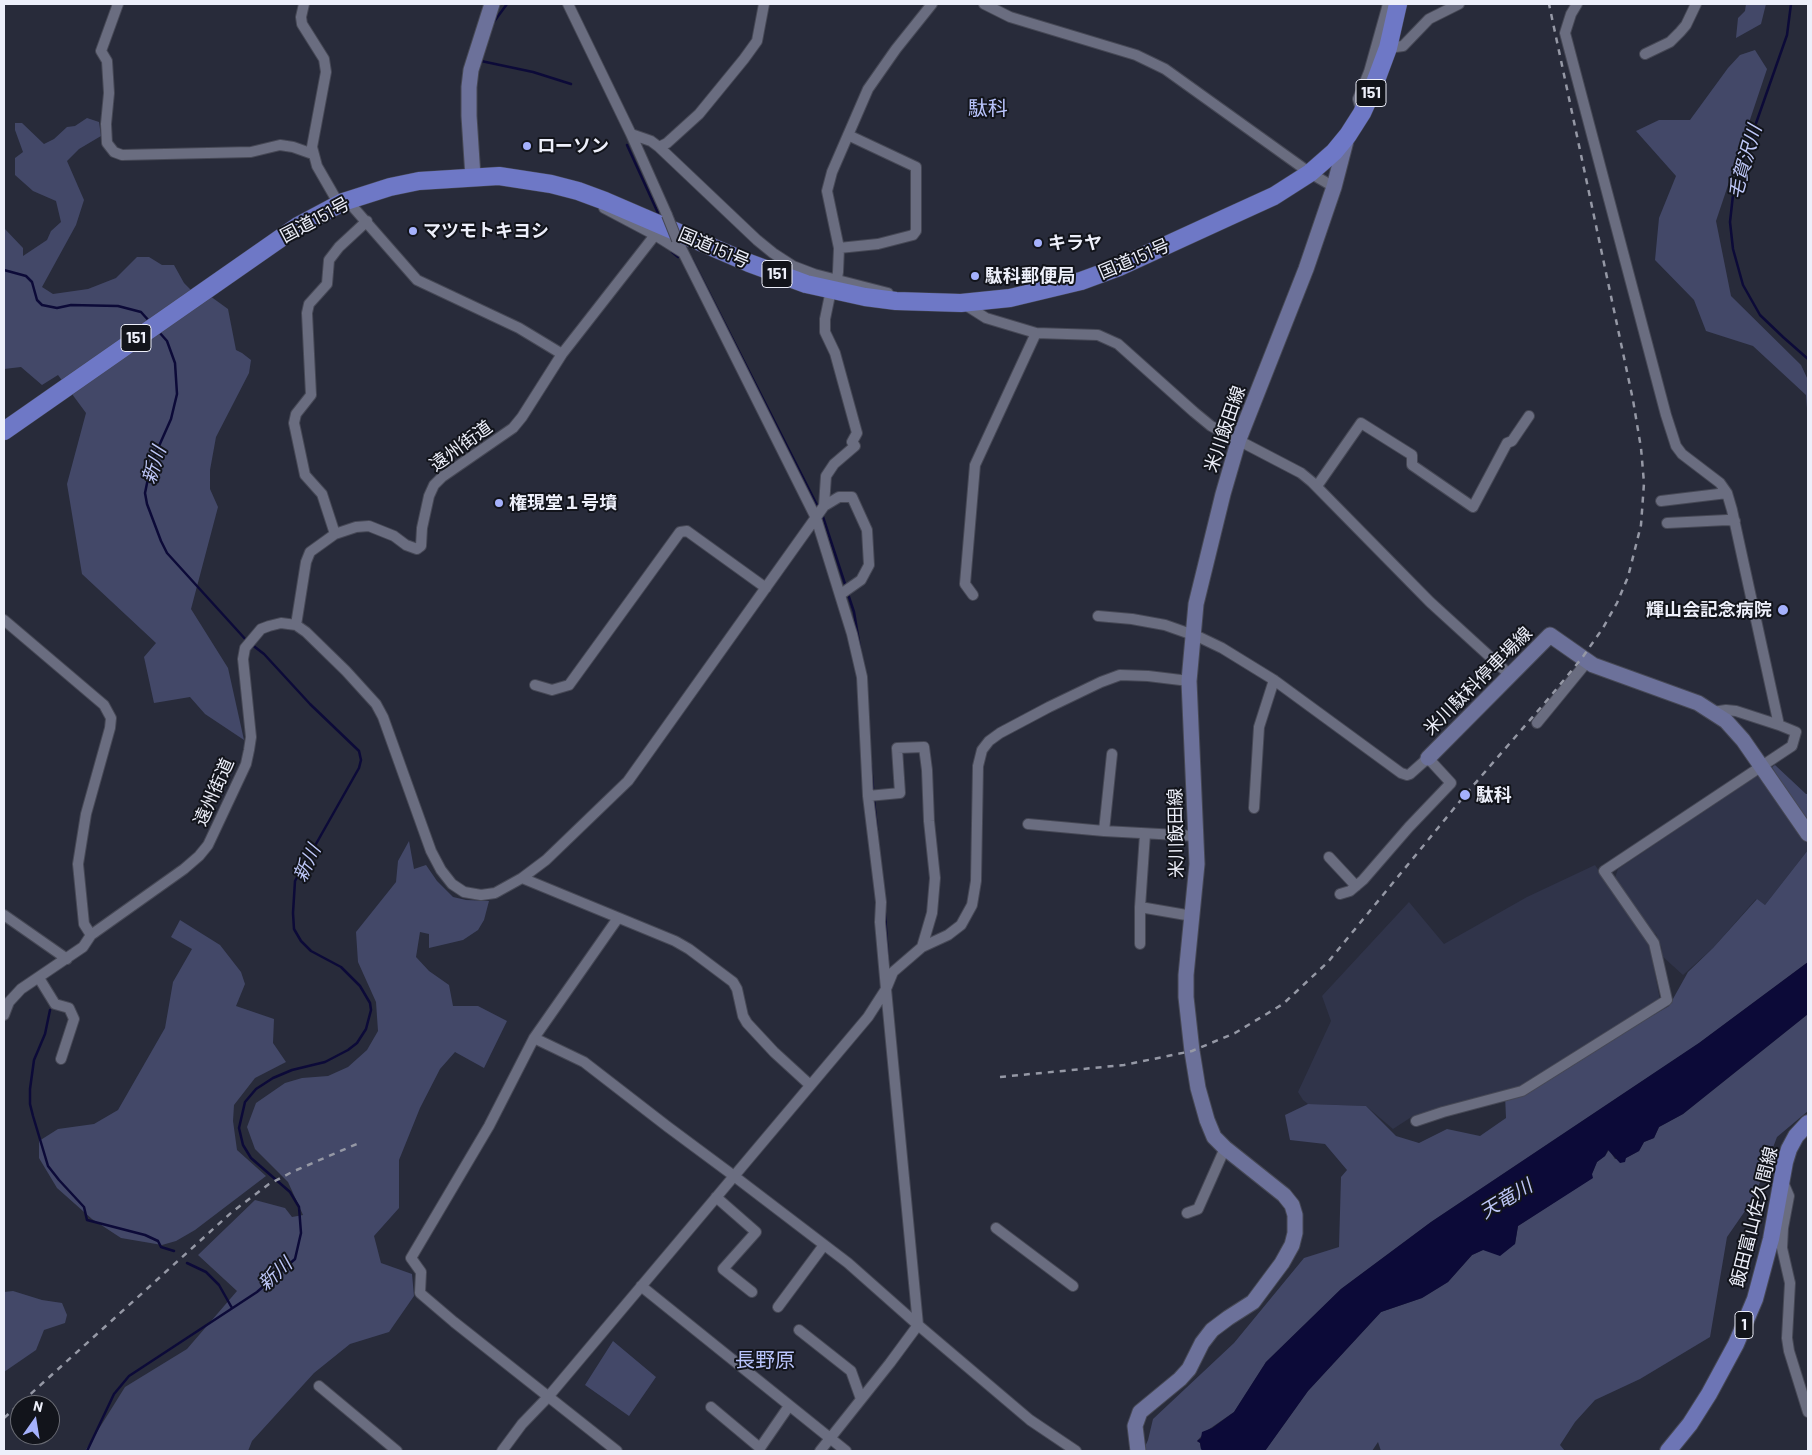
<!DOCTYPE html>
<html>
<head>
<meta charset="utf-8">
<style>
  body { margin:0 }
  #map { position:relative; width:1812px; height:1455px; overflow:hidden; background:#282b3a; font-family:Barlow,sans-serif }
  canvas { display:block }
  .frame { position:absolute; inset:0; border:5px solid #edeffa; pointer-events:none }
  .north { position:absolute; left:10px; top:1395px; width:50px; height:50px; box-sizing:border-box; background:#12141b; border:1px solid #6a6c74; border-radius:50%; rotate:13deg; font-size:14px; font-weight:700; line-height:20px; text-align:center; color:#edeffa }
  .north::after { content:''; display:block; margin:auto; width:18px; height:22px; background:#a5b1fc; clip-path:polygon(50% 0,100% 100%,50% 72%,0 100%) }
</style>
</head>
<body>
<div id="map">
<canvas width="1812" height="1455"></canvas>
<div class="frame"></div>
<div class="north">N</div>
</div>
<script>
const context = document.querySelector('canvas').getContext('2d');
context.lineJoin = 'round';
function paint(path, color) { context.fillStyle = color; context.fill(path, 'evenodd'); }
const shape = rows => new Path2D(rows.map(r => 'M' + r).join(''));
function stroke(path, color, width, dash) { context.strokeStyle = color; context.lineWidth = width; context.lineCap = dash ? 'butt' : 'round'; context.setLineDash(dash || []); context.stroke(path); }
function label(font, color, halo, rows, align = 'center') {
  context.font = font + ' Barlow,"Noto Sans JP",sans-serif'; context.lineWidth = 4; context.setLineDash([]); context.textBaseline = 'middle'; context.strokeStyle = halo; context.fillStyle = color; for (const [text, x, y, turn = 0] of rows) {
    context.save(); context.translate(x, y); context.rotate((+turn || 0) * Math.PI / 180); context.textAlign = isNaN(turn) ? turn : align; if (halo) context.strokeText(text, 0, 0); context.fillText(text, 0, 0); context.restore();
  }
}
const built = shape([
  [1757,776,1763,777,1808,843,1808,850,1765,905,1756,899,1713,948,1683,975,1662,956,1662,949,1656,934,1650,931,1615,878,1618,869],
  [1595,865,1650,947,1660,1000,1523,1087,1413,1116,1393,1129,1366,1106,1308,1104,1303,1100,1298,1092,1331,1021,1322,996,1409,902,1444,944,1527,897]
]);
const green = shape([
  [1746,4,1766,4,1761,24,1736,38,1738,18,1745,11],
  [1755,50,1767,69,1716,221,1731,296,1801,365,1808,380,1808,422,1806,395,1753,346,1706,331,1694,300,1655,260,1659,218,1676,176,1636,131,1659,120,1690,120,1728,68,1740,55],
  [87,118,99,122,101,136,79,149,67,161,84,200,76,225,42,287,53,294,88,289,116,278,137,257,149,257,162,265,174,265,184,283,196,295,210,296,228,309,236,350,242,353,251,360,249,373,216,437,210,470,210,489,218,507,191,609,228,668,244,740,205,714,190,697,154,703,144,657,156,643,82,574,67,484,86,413,58,375,42,385,21,367,4,369,4,228,23,248,23,256,47,240,51,231,61,222,56,201,33,191,15,175,15,158,23,152,15,130,15,123,22,123,44,144,54,139,67,127,75,126],
  [1775,765,1806,794,1808,794,1808,826,1772,767],
  [409,841,414,869,426,865,437,881,453,897,466,900,489,901,484,920,478,930,463,940,429,948,429,934,420,932,416,957,429,971,449,985,453,1006,478,1006,507,1021,484,1068,455,1052,440,1069,420,1108,399,1160,399,1208,374,1236,381,1263,412,1274,414,1296,389,1332,350,1344,314,1373,252,1441,248,1451,85,1451,125,1387,187,1349,237,1291,198,1255,255,1200,285,1208,292,1217,303,1215,288,1182,255,1149,247,1127,256,1103,285,1083,302,1078,328,1076,348,1067,367,1050,378,1031,376,1002,358,962,356,932,396,882,398,861],
  [1808,850,1808,962,1699,1043,1431,1222,1341,1289,1266,1362,1234,1412,1205,1432,1197,1441,1200,1443,1201,1449,1203,1451,1143,1451,1148,1440,1153,1419,1234,1343,1304,1258,1339,1247,1341,1177,1347,1170,1325,1144,1290,1140,1285,1115,1308,1104,1366,1106,1396,1136,1419,1143,1447,1129,1480,1136,1506,1118,1505,1095,1523,1091,1669,1006,1688,972,1713,948,1757,899,1765,905],
  [180,920,220,945,241,972,245,984,236,1006,274,1019,273,1043,286,1062,255,1078,234,1105,233,1121,237,1150,266,1176,195,1230,176,1241,162,1245,121,1238,92,1219,57,1188,39,1158,39,1141,58,1129,94,1124,118,1110,165,1028,173,982,192,949,171,937],
  [1808,1014,1808,1111,1777,1137,1754,1198,1727,1237,1710,1337,1640,1379,1595,1400,1575,1422,1560,1445,1565,1451,1381,1451,1378,1442,1372,1451,1265,1451,1308,1391,1381,1312,1422,1298,1448,1282,1472,1255,1483,1250,1515,1244,1518,1226,1592,1178,1592,1174,1597,1162,1605,1156,1609,1150,1615,1159,1626,1158,1639,1151,1644,1142,1654,1138,1659,1127,1683,1114],
  [13,1291,42,1300,62,1303,67,1315,65,1323,44,1330,36,1350,4,1372,4,1292],
  [613,1341,656,1377,629,1416,585,1385]
]);
const water = shape([
  [1808,962,1808,1014,1683,1114,1659,1127,1654,1138,1644,1142,1639,1151,1626,1158,1625,1162,1620,1163,1608,1150,1605,1156,1597,1162,1592,1174,1593,1178,1518,1226,1515,1244,1500,1256,1483,1250,1472,1255,1448,1282,1422,1298,1381,1312,1308,1391,1265,1451,1203,1451,1201,1449,1200,1443,1197,1441,1201,1438,1202,1432,1212,1428,1234,1412,1266,1362,1341,1289,1431,1222,1699,1043]
]);
const stream = shape([
  [1791,4,1787,35,1734,186,1730,222,1733,249,1743,285,1760,315,1783,337,1808,359],
  [493,23,507,4],
  [481,61,533,72,571,84],
  [627,145,658,213],
  [672,252,678,257],
  [692,259,818,507],
  [4,270,26,276,32,282,37,300,42,305,57,308,71,305,118,306,141,312,150,322],
  [159,332,167,341,175,363,177,394,171,419,151,464,145,493,147,504,161,541,167,553,247,641],
  [823,517,845,584],
  [848,594,854,612,860,648],
  [871,765,873,788],
  [874,800,877,830],
  [885,913,888,960],
  [50,1010,45,1034,34,1060,30,1089,30,1104,33,1116,48,1166,59,1180,84,1207,87,1220,145,1235,158,1241,161,1247,174,1251],
  [187,1263,206,1272,219,1285,232,1308],
  [87,1451,114,1394,129,1376,257,1292,295,1259,301,1233,299,1207,290,1192,251,1158,243,1145,239,1128,245,1102,256,1089,273,1078,292,1070,325,1062,348,1050,357,1043,366,1029,371,1010,370,1003,360,986,341,967,311,951,301,941,294,929,293,913,295,881,359,768,361,760,359,751,310,704,264,654,251,644]
]);
const minor = shape([
  [118,4,101,51,107,61,109,93,106,124,107,143,114,152,122,155,251,152,280,145,293,147,310,153,313,152],
  [304,4,301,17,302,24,324,59,326,72,312,147,317,166,336,199,353,207,417,280,519,328,562,354],
  [568,4,631,134,667,215],
  [984,4,1010,17,1136,55,1165,69,1310,173,1334,187],
  [1388,48,1403,46,1429,19,1459,4],
  [1645,54,1670,42,1680,32,1686,25,1696,4],
  [1362,113,1358,99,1369,72,1388,4],
  [631,134,651,141,659,147,757,240,773,253,793,266,814,274,888,293],
  [659,147,667,143,699,114,744,59,757,41,764,4],
  [604,208,655,235,682,252],
  [677,240,816,518,852,634,862,677,868,796,881,902,880,922,886,989,918,1325,890,1363,820,1451],
  [839,248,878,244,913,235,916,231,916,167,848,135],
  [836,284,838,272,839,248,827,191,832,172,868,89,896,49,932,4],
  [964,304,986,318,1036,333,1098,335,1118,344,1194,412,1211,426,1301,473,1312,482,1430,602,1510,675],
  [1317,486,1361,423,1412,455,1412,465,1473,507,1507,443,1512,441,1529,416],
  [1661,501,1727,493],
  [824,506,839,497,852,497,867,530,869,565,861,580,841,594],
  [1667,523,1727,520,1735,521],
  [335,534,322,494,305,475,294,423,296,414,311,395,307,313,309,304,327,284,329,260,339,247,367,221],
  [973,595,965,584,975,465,1036,333],
  [1098,616,1132,619,1165,625,1199,637,1222,648,1274,680,1401,773,1407,775,1410,774,1428,758,1451,783,1409,827,1363,880,1350,891,1340,894],
  [4,620,104,705,111,718,110,728,86,814,78,864,84,924,91,935],
  [296,625,306,562,310,552,335,534,356,527,369,526,394,536,406,545,417,549,421,546,422,528,429,496,434,485,442,477,513,428,522,417,562,354,655,235],
  [535,685,552,690,569,685,680,532,687,531,766,588],
  [1713,712,1726,710,1736,711,1779,725],
  [1537,723,1587,662],
  [868,796,900,793,897,748,924,747,927,770,929,821,935,878,932,913,922,947],
  [1254,808,1259,727,1274,680],
  [1028,824,1104,831,1196,836],
  [1104,831,1112,754],
  [1329,857,1356,886],
  [522,878,675,941,689,949,733,982,737,989,743,1016,747,1023,774,1052,810,1085],
  [1140,907,1192,916],
  [4,915,67,959],
  [1140,944,1140,907,1145,834],
  [39,978,55,1004,69,1008,74,1019,61,1059],
  [4,1015,9,1002,21,989,83,947,91,935,184,869,199,856,208,845,246,764,249,750,251,737,243,659,245,648,261,629,269,626,281,623,296,625,306,632,346,671,376,704,383,717,431,851,441,870,452,884,464,892,481,895,495,893,522,878,546,860,628,781,824,506,826,476,834,464,855,446,852,442,857,433,835,353,825,332,825,319,831,290],
  [534,1038,584,1062,668,1127,734,1176,848,1263,918,1325,1030,1420,1076,1451],
  [1416,1121,1443,1112,1522,1091,1667,1000,1654,943,1604,871,1792,746,1796,732,1779,725,1732,510,1727,493,1720,483,1682,454,1676,446,1666,415,1565,33,1571,14,1577,4],
  [1783,1182,1789,1196,1783,1228,1782,1248,1790,1283,1787,1338,1789,1351,1808,1412],
  [716,1197,756,1232,723,1269,752,1292],
  [1187,1213,1198,1209,1225,1148],
  [996,1228,1073,1286],
  [641,1286,846,1451],
  [778,1307,824,1245],
  [799,1330,851,1371,861,1399],
  [319,1386,397,1451],
  [711,1407,760,1448,789,1406],
  [502,1451,522,1424,548,1397,868,1017,886,989,893,972,922,947,948,935,961,925,972,905,976,881,978,766,982,750,989,741,1000,733,1049,707,1101,682,1120,675,1148,676,1189,681],
  [617,1451,454,1322,420,1293,421,1272,411,1258,489,1126,534,1038,618,918]
]);
const secondary = shape([
  [473,177,469,116,469,87,471,70,492,4],
  [1428,758,1550,635,1593,665,1698,703,1726,721,1743,740,1808,834],
  [1138,1451,1135,1426,1140,1412,1180,1379,1189,1369,1202,1343,1212,1330,1228,1318,1253,1302,1282,1263,1292,1245,1295,1233,1295,1215,1292,1205,1284,1195,1225,1148,1214,1137,1207,1120,1198,1088,1192,1051,1186,997,1186,975,1197,864,1189,681,1196,604,1223,494,1239,439,1306,269,1334,187,1347,137]
]);
const primary = shape([
  [1668,1451,1690,1424,1709,1394,1736,1344,1755,1299,1771,1239,1785,1162,1789,1149,1796,1136,1808,1123]
]);
const trunk = shape([
  [4,431,298,226,343,202,390,187,419,181,499,176,551,184,578,191,605,201,749,263,806,284,865,297,896,301,961,303,1010,298,1081,281,1119,267,1228,217,1274,196,1310,173,1334,152,1348,135,1362,113,1372,91,1388,48,1398,4]
]);
const rail = shape([
  [1000,1077,1124,1065,1192,1051,1235,1033,1283,1004,1328,962,1465,795,1549,698,1582,658,1603,628,1617,603,1628,577,1641,525,1644,483,1641,448,1633,400,1549,4],
  [4,1418,232,1212,269,1184,292,1172,359,1143]
]);
const minorBridge = shape([
  [667,215,677,240]
]);
const markers = [
  [527,146,5,"#a5b1fc"],
  [413,231,5,"#a5b1fc"],
  [1038,243,5,"#a5b1fc"],
  [975,276,5,"#a5b1fc"],
  [499,503,5,"#a5b1fc"],
  [1783,610,6,"#a5b1fc"],
  [1465,795,6,"#a5b1fc"]
];
const shields = [
  [1371,93,30],
  [777,274,30],
  [136,338,30],
  [1744,1325,18]
];
const shieldNames = [
  ["151",1371,93],
  ["151",777,274],
  ["151",136,338],
  ["1",1744,1325]
];
const poiNames = [
  ["ローソン",537,146],
  ["マツモトキヨシ",423,231],
  ["キラヤ",1048,243],
  ["駄科郵便局",985,276],
  ["権現堂１号墳",509,503],
  ["輝山会記念病院",1772,610,"right"],
  ["駄科",1476,795]
];
const streetNames = [
  ["国道151号",315,220,-28],
  ["国道151号",714,248,23],
  ["国道151号",1134,259,-23],
  ["米川飯田線",1225,429,-71],
  ["遠州街道",461,446,-36],
  ["米川駄科停車場線",1478,681,-45],
  ["遠州街道",214,792,-66],
  ["米川飯田線",1176,833,-91],
  ["飯田富山佐久間線",1754,1217,-76]
];
const waterNames = [
  ["毛賀沢川",1745,162,-74],
  ["新川",154,465,-72],
  ["新川",307,863,-65],
  ["天竜川",1506,1199,-31],
  ["新川",275,1274,-43]
];
const quarterNames = [
  ["駄科",988,108],
  ["長野原",765,1360]
];
paint(built, '#30344a');
paint(green, '#434868');
paint(water, '#0c0a38');
stroke(stream, '#0c0a38', 2.5);
stroke(minor, '#464855', 12);
stroke(secondary, '#464855', 17);
stroke(primary, '#464855', 18);
stroke(trunk, '#464855', 19);
stroke(minor, '#6a6d80', 10);
stroke(secondary, '#6c719a', 15);
stroke(primary, '#6d75b5', 16);
stroke(trunk, '#6e78c6', 18);
stroke(rail, '#9598a5', 2.5, [6, 6]);
stroke(minorBridge, '#464855', 12, []);
stroke(minorBridge, '#6a6d80', 10);
for (const [x, y, r, color] of markers) { const dot = new Path2D(); dot.arc(x, y, r, 0, 2 * Math.PI); context.fillStyle = color; context.fill(dot); stroke(dot, '#12141b', 2); }
for (const [x, y, w] of shields) { const box = new Path2D(); box.roundRect(x - w / 2, y - 13.5, w, 27, 4); context.fillStyle = '#12141b'; context.fill(box); stroke(box, '#edeffa', 1); }
label('bold 16px', '#edeffa', null, shieldNames);
label('bold 18px', '#edeffa', '#12141b', poiNames, 'left');
label('18px', '#edeffa', '#12141b', streetNames);
label('italic 19px', '#bec7f8', '#12141b', waterNames);
label('20px', '#b9c4fc', '#12141b', quarterNames);
</script>
</body>
</html>
